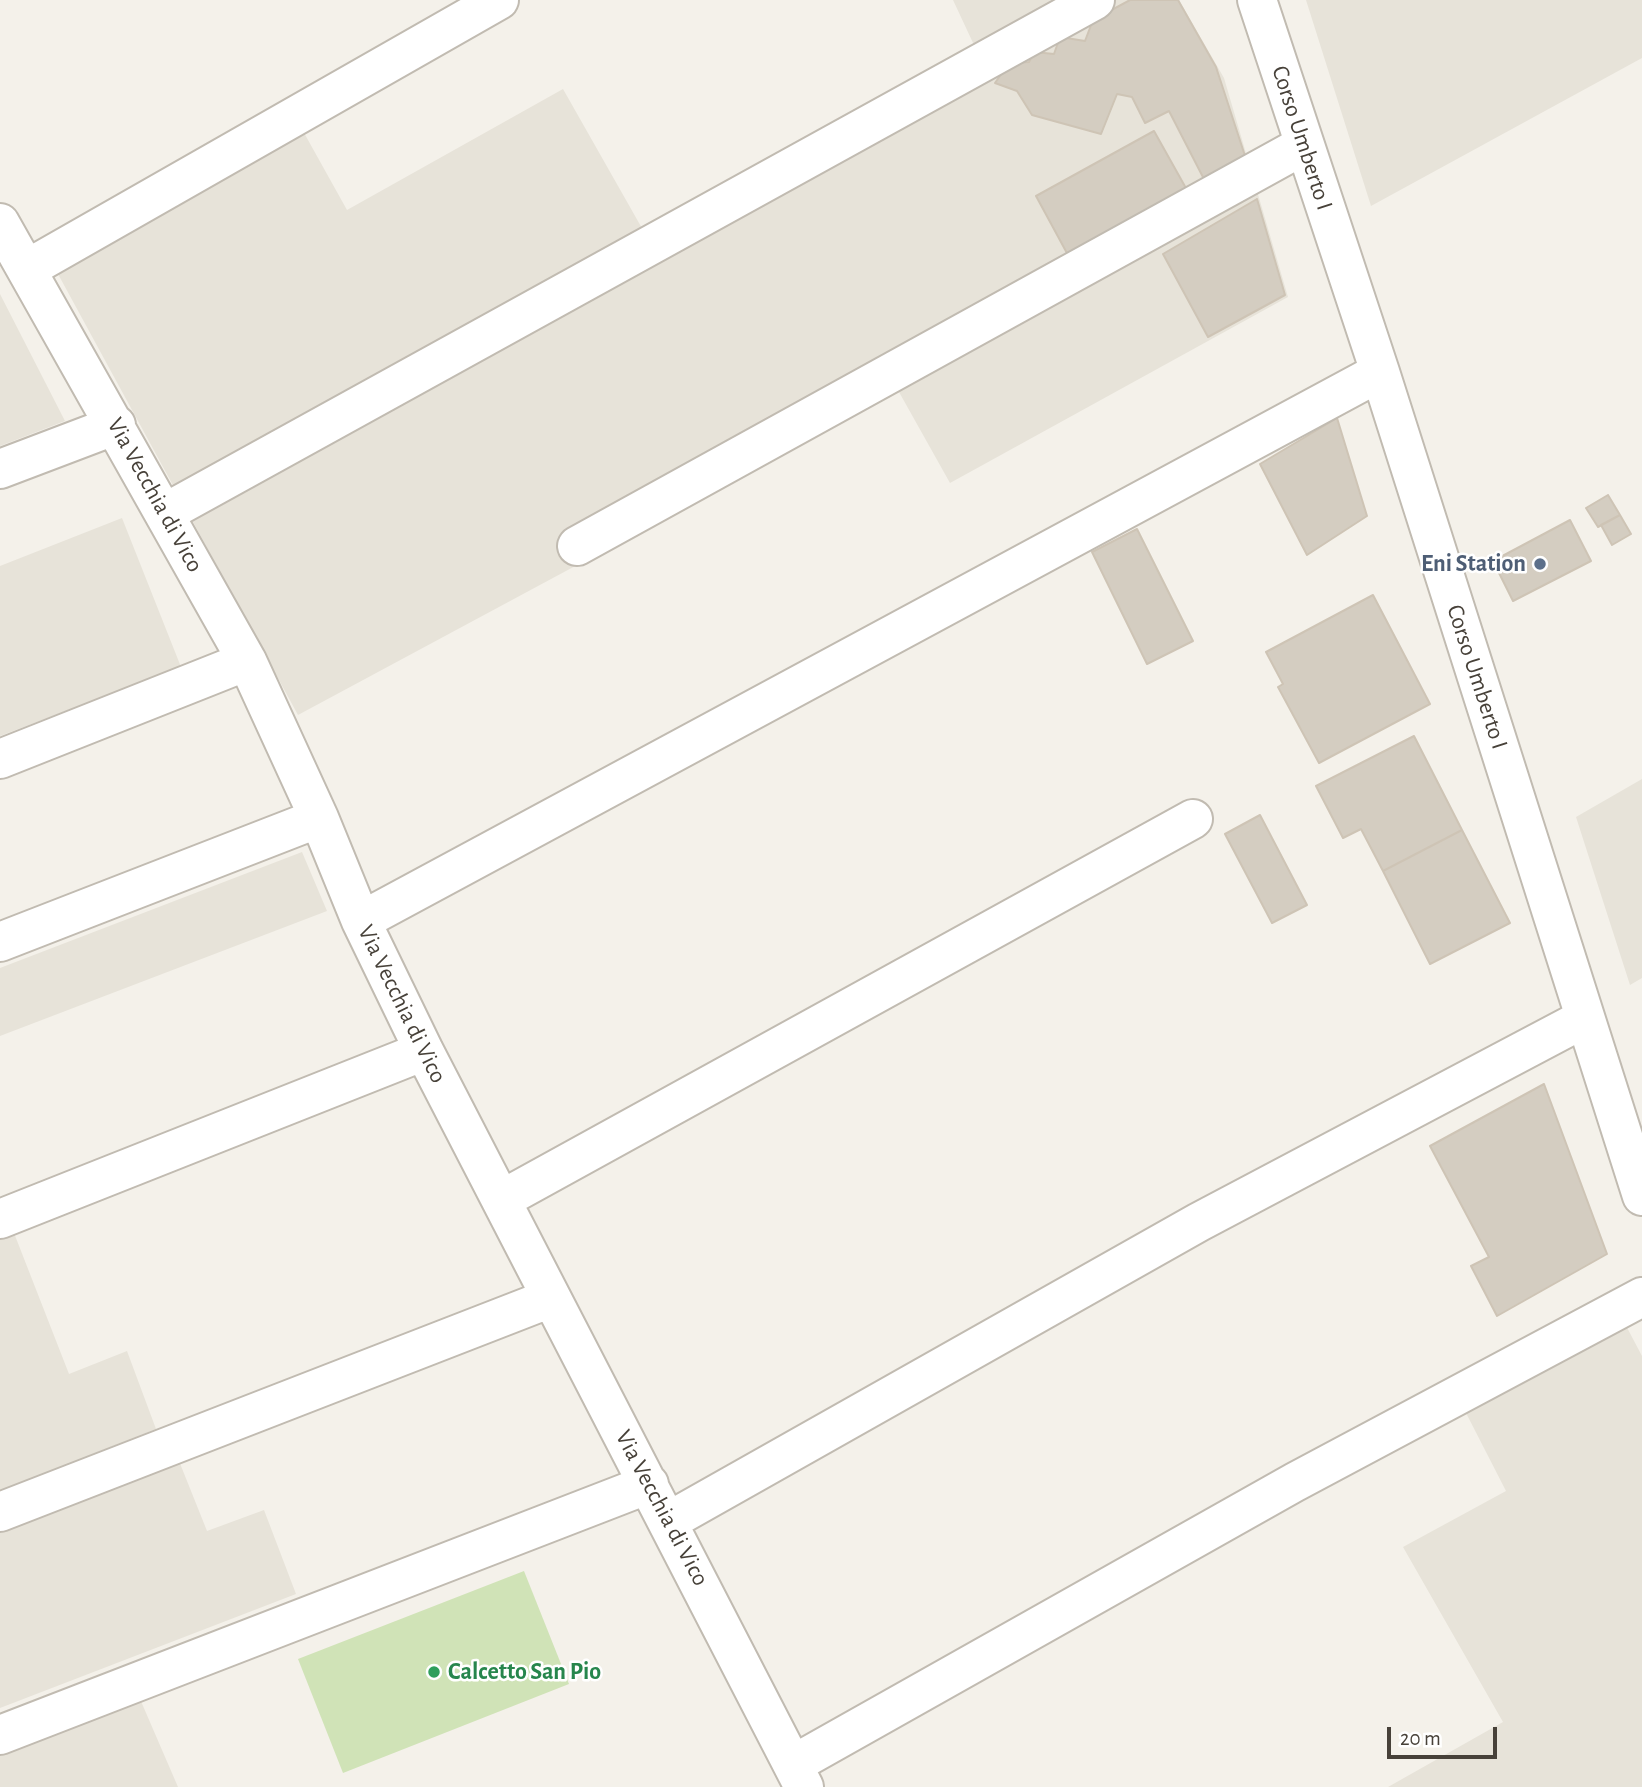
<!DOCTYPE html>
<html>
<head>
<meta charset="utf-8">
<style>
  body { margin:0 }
  #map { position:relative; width:1642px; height:1787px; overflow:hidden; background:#f4f1ea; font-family:"Alegreya Sans",sans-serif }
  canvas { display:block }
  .scale { position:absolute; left:1387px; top:1727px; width:110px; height:32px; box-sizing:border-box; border:4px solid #474139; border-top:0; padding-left:9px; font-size:21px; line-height:24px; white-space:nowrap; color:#474139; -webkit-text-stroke:5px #fff; paint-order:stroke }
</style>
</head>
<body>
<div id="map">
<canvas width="1642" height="1787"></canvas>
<div class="scale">20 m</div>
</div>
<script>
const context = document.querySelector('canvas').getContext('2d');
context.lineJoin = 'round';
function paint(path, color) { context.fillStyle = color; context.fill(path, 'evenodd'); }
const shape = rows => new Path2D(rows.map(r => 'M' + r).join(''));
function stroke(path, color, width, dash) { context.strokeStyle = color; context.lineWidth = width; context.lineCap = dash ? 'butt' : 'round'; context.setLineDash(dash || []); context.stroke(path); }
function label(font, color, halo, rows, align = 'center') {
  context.font = font + ' "Alegreya Sans",sans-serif'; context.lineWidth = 5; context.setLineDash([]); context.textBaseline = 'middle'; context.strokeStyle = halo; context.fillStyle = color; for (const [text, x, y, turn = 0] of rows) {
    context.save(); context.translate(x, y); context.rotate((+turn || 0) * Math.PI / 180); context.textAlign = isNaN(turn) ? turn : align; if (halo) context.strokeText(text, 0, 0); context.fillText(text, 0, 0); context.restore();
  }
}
const residential = shape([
  [953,0,1179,0,1224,78,1288,297,950,483,899,392,298,715,58,274,303,131,347,210,563,89,643,230,974,45],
  [1306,0,1642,0,1642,58,1371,206],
  [0,294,65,421,0,446],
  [122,518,181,667,0,736,0,566],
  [1642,779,1642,978,1630,985,1576,817],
  [302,852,327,911,0,1036,0,968],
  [14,1233,69,1374,127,1351,156,1429,0,1491,0,1238],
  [1623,1320,1642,1356,1642,1787,1388,1787,1503,1722,1403,1547,1506,1491,1465,1411],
  [179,1461,207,1531,264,1510,296,1594,0,1708,0,1530],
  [140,1699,178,1787,0,1787,0,1753]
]);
const green = shape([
  [524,1571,569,1684,343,1773,298,1659]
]);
const building = shape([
  [1130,0,1178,0,1216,67,1246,159,1206,183,1169,111,1145,123,1132,97,1117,94,1101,134,1032,115,1017,91,995,83,1009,63,1029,62,1034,52,1054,54,1060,37,1085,41,1093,20,1130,0],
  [1154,131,1187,190,1068,255,1036,196,1154,131],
  [1257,199,1285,295,1208,337,1163,254,1257,199],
  [1337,418,1367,516,1307,555,1260,464,1337,418],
  [1608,495,1620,515,1598,527,1586,508,1608,495],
  [1620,515,1631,534,1612,545,1601,525,1620,515],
  [1570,520,1591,561,1513,601,1493,561,1570,520],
  [1137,529,1193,641,1147,664,1092,552,1137,529],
  [1373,595,1430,704,1319,763,1278,687,1283,684,1266,652,1373,595],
  [1414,736,1462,830,1383,871,1361,829,1343,838,1316,786,1414,736],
  [1260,815,1307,905,1272,923,1225,834,1260,815],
  [1462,830,1510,923,1430,964,1383,871,1462,830],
  [1544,1084,1607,1254,1497,1316,1471,1266,1489,1257,1430,1146,1544,1084]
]);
const minor = shape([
  [1257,0,1380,372,1642,1196],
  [0,223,247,661,319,818,361,921,424,1051,804,1787],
  [27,269,499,0],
  [0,469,116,425],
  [165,513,1095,0],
  [577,546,1304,145],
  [0,759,247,661],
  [361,921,1380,372],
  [0,942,319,818],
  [501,1200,1193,819],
  [0,1219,424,1051],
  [0,1512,551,1298],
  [669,1521,1199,1222,1585,1018],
  [0,1735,649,1484],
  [794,1764,1295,1482,1642,1297]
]);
const markers = [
  [1540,564,7,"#5c6f8a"],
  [434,1672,7,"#2e9e5b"]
];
const streetNames = [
  ["Corso Umberto I",1302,138,72],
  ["Via Vecchia di Vico",155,495,61],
  ["Corso Umberto I",1477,677,72],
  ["Via Vecchia di Vico",402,1004,64],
  ["Via Vecchia di Vico",662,1508,62]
];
const serviceNames = [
  ["Eni Station",1526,564]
];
const leisureNames = [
  ["Calcetto San Pio",448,1672]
];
paint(residential, '#e7e3d9');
paint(green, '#d0e3b7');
paint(building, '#d4cdc1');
stroke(building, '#cec4b5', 2);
stroke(minor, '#c1bbb1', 42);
stroke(minor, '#fff', 38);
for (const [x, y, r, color] of markers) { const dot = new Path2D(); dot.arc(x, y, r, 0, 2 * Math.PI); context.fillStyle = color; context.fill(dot); stroke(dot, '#fff', 2.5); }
label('24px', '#474139', '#fff', streetNames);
label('bold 24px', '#4e5e75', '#fff', serviceNames, 'right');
label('bold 24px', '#27864d', '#fff', leisureNames, 'left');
</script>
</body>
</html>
